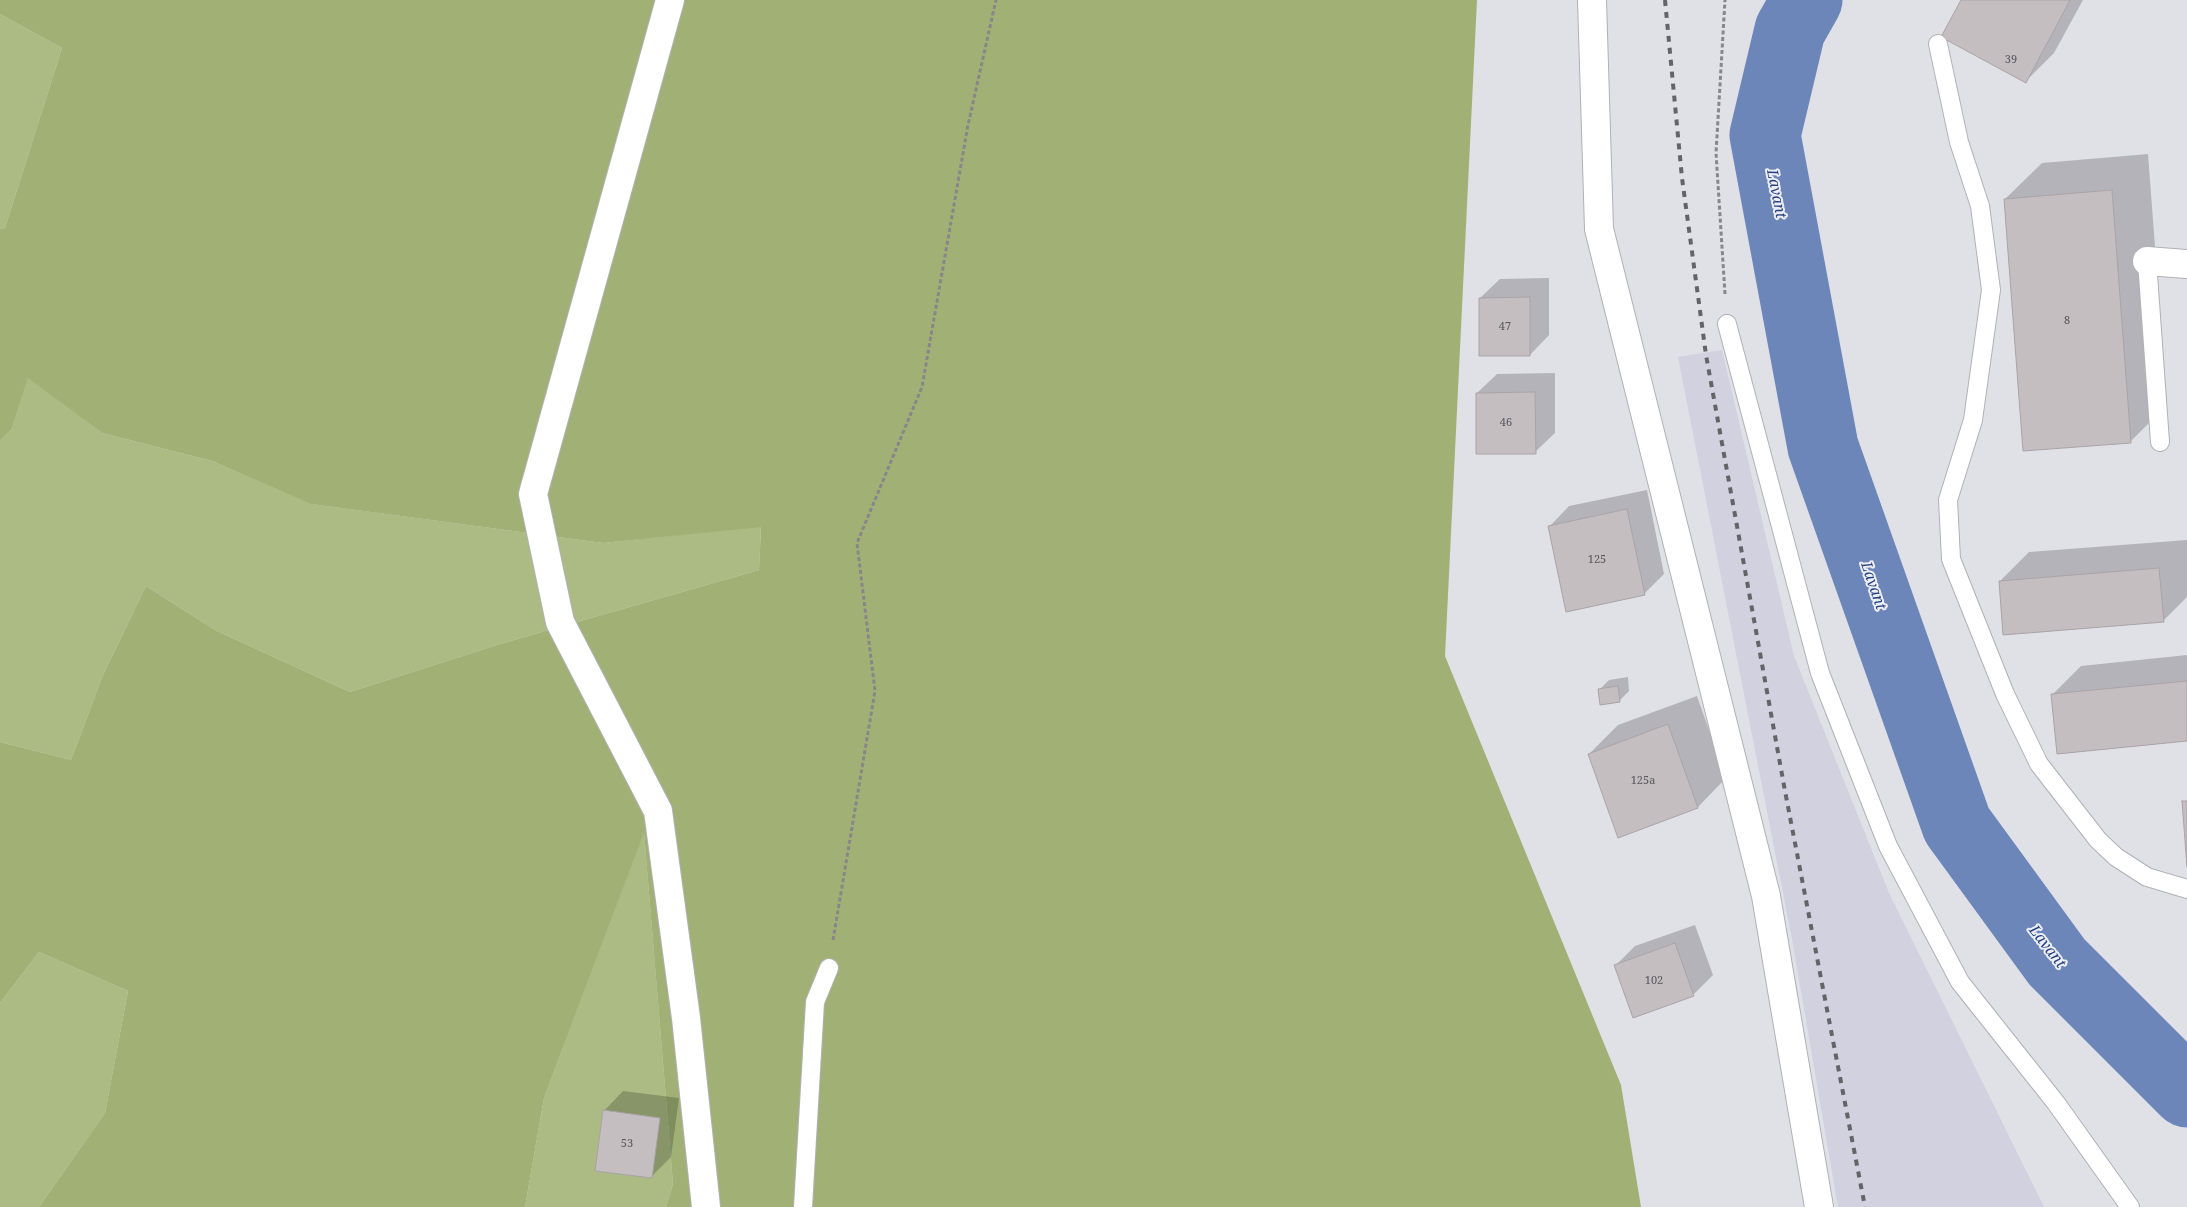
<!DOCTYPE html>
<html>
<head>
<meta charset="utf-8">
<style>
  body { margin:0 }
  canvas { display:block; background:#e0e0e7 }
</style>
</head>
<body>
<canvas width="2187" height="1207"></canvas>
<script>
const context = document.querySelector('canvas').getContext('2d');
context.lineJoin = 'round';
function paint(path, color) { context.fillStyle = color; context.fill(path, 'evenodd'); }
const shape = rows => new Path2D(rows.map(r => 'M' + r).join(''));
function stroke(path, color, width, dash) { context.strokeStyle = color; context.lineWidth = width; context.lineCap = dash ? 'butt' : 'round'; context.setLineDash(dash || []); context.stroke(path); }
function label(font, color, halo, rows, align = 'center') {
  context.font = font + ' "Noto Serif",serif'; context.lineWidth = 4; context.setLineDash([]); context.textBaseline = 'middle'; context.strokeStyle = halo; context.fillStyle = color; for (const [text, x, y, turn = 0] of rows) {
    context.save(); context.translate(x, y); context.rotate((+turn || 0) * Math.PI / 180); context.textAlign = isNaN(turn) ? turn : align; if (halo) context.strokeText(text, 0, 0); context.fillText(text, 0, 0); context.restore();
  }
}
const built = shape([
  [1722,350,1794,656,1889,893,2044,1207,1838,1207,1792,939,1678,357]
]);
const green = shape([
  [0,14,62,48,5,228,0,229],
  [28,377,102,433,212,461,312,504,603,543,761,526,759,570,500,644,350,692,215,630,146,586,103,675,71,760,0,742,0,441,12,429],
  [644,832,673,1184,666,1207,525,1207,544,1098],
  [39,952,128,991,105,1113,39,1207,0,1207,0,1003]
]);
const forest = shape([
  [0,0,1477,0,1445,656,1621,1085,1641,1207,666,1207,673,1184,644,833,544,1098,525,1207,39,1207,105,1113,128,991,39,952,0,1003,0,742,71,760,103,675,146,586,215,630,350,692,500,644,759,570,761,527,603,543,311,504,212,461,102,433,28,378,12,429,0,441,0,229,5,228,62,48,0,14]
]);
const shadow = shape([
  [1962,0,2083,0,2054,53,2025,82],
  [2148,154,2167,405,2130,442,2005,199,2042,163],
  [1549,278,1549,335,1530,355,1480,298,1500,279],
  [1555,373,1555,433,1535,452,1477,393,1497,374],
  [1647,490,1664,574,1644,594,1550,526,1569,506],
  [2187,540,2187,597,2163,621,2000,581,2029,552],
  [2187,655,2187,740,2052,695,2081,666],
  [1628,677,1629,691,1619,701,1599,690,1609,680],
  [1697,696,1726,778,1698,807,1589,754,1618,725],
  [1695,925,1713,975,1693,995,1615,966,1635,946],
  [623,1091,679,1098,671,1157,651,1177,604,1111]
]);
const river = shape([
  [1807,0,1790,30,1765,135,1823,447,1957,825,2057,962,2187,1092]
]);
const building = shape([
  [1961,0,2070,0,2026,83,1941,37,1961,0],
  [2112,190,2131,443,2023,451,2004,199,2112,190],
  [1530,297,1530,356,1479,356,1479,298,1530,297],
  [1535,392,1536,454,1476,454,1476,393,1535,392],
  [1627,509,1645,595,1566,612,1548,526,1627,509],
  [2159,568,2164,622,2003,635,1999,581,2159,568],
  [2187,681,2187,741,2057,754,2051,694,2187,681],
  [1618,686,1620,702,1600,705,1598,689,1618,686],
  [1668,724,1698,808,1618,838,1588,754,1668,724],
  [2182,801,2187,801,2187,867,2182,801],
  [1675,943,1694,996,1633,1018,1614,965,1675,943],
  [603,1110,660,1118,652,1178,595,1171,603,1110]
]);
const path = shape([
  [1725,294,1716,153,1725,0],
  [833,940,875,691,857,543,922,387,968,125,996,0]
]);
const service = shape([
  [1938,44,1959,142,1980,206,1991,290,1973,420,1948,500,1951,559,2005,694,2039,764,2098,840,2116,857,2147,877,2187,889],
  [2147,261,2160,442],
  [1727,324,1820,673,1888,846,1960,982,2056,1103,2130,1207],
  [803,1207,815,1002,829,968]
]);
const minor = shape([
  [670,0,533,494,560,622,658,811,686,1018,706,1207],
  [1592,0,1599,229,1766,896,1819,1207],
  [2147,261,2187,264]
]);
const rail = shape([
  [1665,0,1682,178,1706,355,1785,791,1865,1207]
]);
const numberNames = [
  ["39",2011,60],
  ["8",2067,321],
  ["47",1505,327],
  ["46",1506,423],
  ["125",1597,560],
  ["125a",1643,781],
  ["102",1654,981],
  ["53",627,1144]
];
const waterNames = [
  ["Lavant",1776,194,79],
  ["Lavant",1873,586,71],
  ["Lavant",2047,947,52]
];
paint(built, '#d1d1df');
paint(green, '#abbb83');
paint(forest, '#a1b175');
paint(shadow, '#0003');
stroke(river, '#6c86ba', 71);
paint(building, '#c5bec1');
stroke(building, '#aaa3a6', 1);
stroke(service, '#b0b0b6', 20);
stroke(minor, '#b0b0b6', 30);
stroke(path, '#86868b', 3, [4, 2.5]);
stroke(service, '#fff', 18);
stroke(minor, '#fff', 28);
stroke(rail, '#646468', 4, [6, 6]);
label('11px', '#585659', null, numberNames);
label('italic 15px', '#234080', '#ededf4', waterNames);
</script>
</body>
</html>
